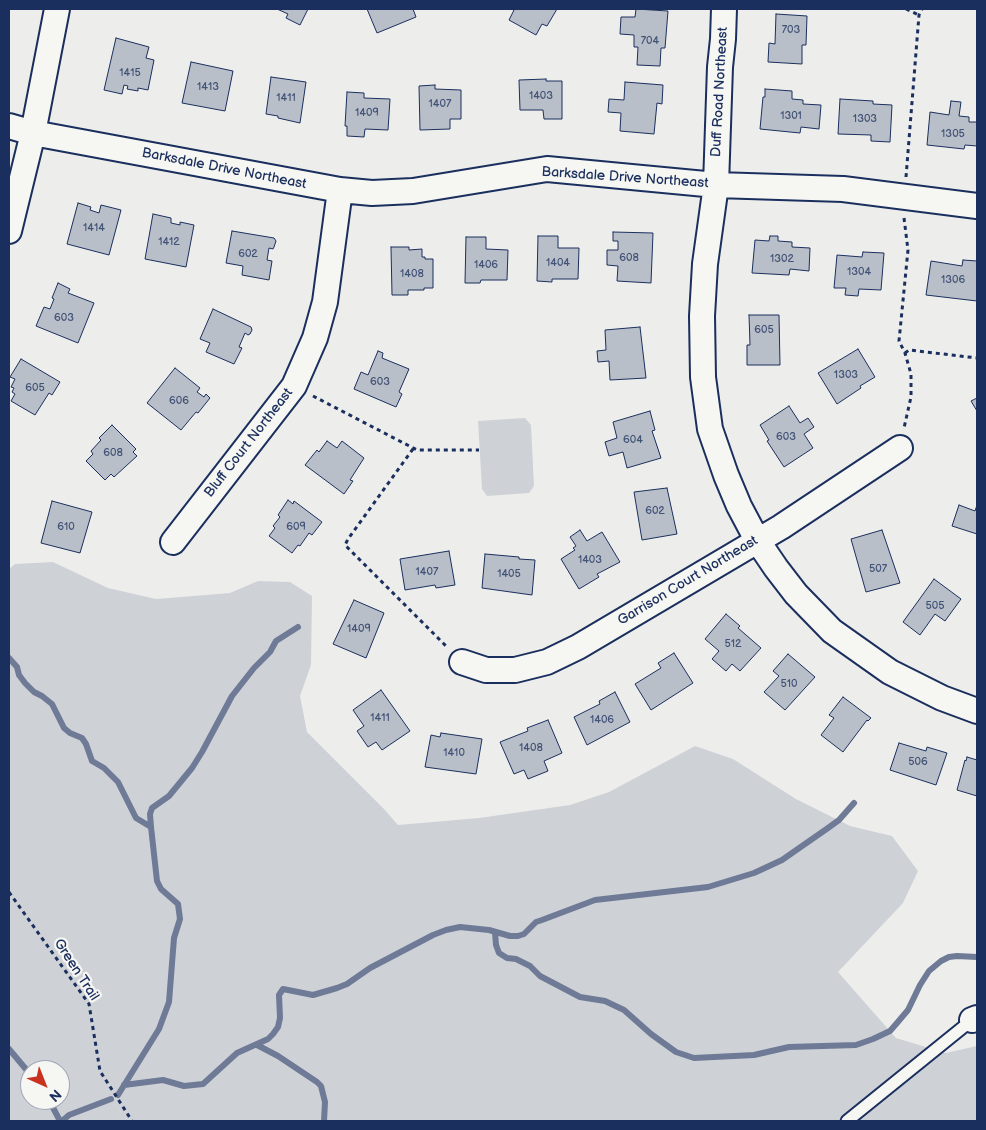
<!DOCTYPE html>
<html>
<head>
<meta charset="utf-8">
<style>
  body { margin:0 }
  #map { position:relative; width:986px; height:1130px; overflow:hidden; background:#edeeec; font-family:"Balsamiq Sans",sans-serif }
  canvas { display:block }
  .frame { position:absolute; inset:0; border:10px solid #1b2f5e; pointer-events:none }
  .north { position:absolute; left:20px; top:1060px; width:50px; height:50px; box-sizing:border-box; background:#f6f6f2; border:1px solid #9ea6b7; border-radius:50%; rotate:136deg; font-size:14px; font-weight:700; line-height:20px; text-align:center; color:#1b2f5e }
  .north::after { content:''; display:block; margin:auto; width:18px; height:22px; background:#c8321e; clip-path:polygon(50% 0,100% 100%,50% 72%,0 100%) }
</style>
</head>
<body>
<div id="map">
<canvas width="986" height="1130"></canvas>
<div class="frame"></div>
<div class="north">N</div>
</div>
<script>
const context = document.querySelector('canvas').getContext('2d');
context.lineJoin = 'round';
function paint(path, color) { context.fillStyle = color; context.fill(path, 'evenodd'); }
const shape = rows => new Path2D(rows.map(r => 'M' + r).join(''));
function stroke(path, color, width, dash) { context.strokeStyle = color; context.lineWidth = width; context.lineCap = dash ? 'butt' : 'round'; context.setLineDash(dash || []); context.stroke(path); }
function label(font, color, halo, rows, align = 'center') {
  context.font = font + ' "Balsamiq Sans",sans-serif'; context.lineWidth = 4.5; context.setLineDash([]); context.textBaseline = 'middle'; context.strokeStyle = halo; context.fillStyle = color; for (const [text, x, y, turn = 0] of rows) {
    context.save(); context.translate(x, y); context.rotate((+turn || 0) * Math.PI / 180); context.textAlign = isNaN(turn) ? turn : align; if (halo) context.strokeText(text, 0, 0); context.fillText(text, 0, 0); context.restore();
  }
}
const green = shape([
  [525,418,531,425,534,486,529,493,487,496,482,489,478,421],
  [53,562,108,588,156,599,230,593,258,581,290,582,312,596,311,665,300,696,307,732,384,809,398,825,479,818,570,805,609,792,695,746,733,759,796,799,850,826,892,836,918,871,903,903,838,972,896,1038,946,1053,977,1046,977,1121,9,1121,9,569,15,564],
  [30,1070,60,1070,60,1100,30,1100]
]);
const stream = shape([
  [9,658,17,667,19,675,25,683,34,692,42,696,52,704,64,728,70,733,82,738,86,744,92,761,104,768,118,782,136,818,151,827],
  [495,932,496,945,499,953,507,958,516,959,530,966,540,976,580,997,605,1001,624,1010,651,1034,676,1052,694,1058,754,1055,789,1047,856,1045,873,1039,890,1031,897,1023,908,1010,920,985,929,971,941,961,949,957,957,956,977,957],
  [257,1045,278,1056,317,1082,321,1086,325,1102,324,1121],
  [9,1049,30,1074],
  [124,1085,163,1080,184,1086,203,1084,237,1053,268,1039,273,1034,278,1027,280,1018,279,995,283,989,313,995,337,988,347,984,370,968,433,935,446,930,460,927,489,930,510,936,518,936,524,934,536,922,542,920,595,900,708,887,754,873,782,860,828,828,839,820,854,803],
  [118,1095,159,1029,169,1002,174,938,180,919,178,904,161,889,157,881,151,827,150,814,152,808,169,796,192,768,202,752,232,696,254,668,270,652,276,641,298,627],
  [49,1100,60,1121],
  [62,1121,69,1115,111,1099]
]);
const building = shape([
  [277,9,308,9,300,25,286,18,288,14,277,9],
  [367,9,413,9,416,17,377,33,367,9],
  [511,9,557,9,547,26,542,24,536,35,509,20,514,10,511,9],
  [636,9,668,11,665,48,661,48,660,66,637,65,638,47,634,47,634,35,620,34,621,17,635,17,636,9],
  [776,14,807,16,806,45,802,45,802,64,768,62,769,43,775,44,776,14],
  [116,38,149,47,146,58,154,60,148,90,138,88,138,91,127,89,128,86,124,85,122,94,104,90,116,38],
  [191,62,233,71,225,111,182,103,191,62],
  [271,77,306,82,300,123,278,118,278,116,266,114,271,77],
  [546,79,546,81,562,81,562,119,544,119,543,110,520,110,519,80,546,79],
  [625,82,663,85,662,104,657,103,654,134,620,131,621,113,608,112,609,99,624,100,625,82],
  [435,85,435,89,461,90,461,119,450,119,450,129,420,130,419,86,435,85],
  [765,89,792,91,792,99,803,100,803,104,821,105,819,129,801,127,800,133,760,129,763,97,765,97,765,89],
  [347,92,364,93,364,98,390,99,388,130,365,129,364,137,347,136,347,126,345,126,347,92],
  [840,99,873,101,873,104,892,105,890,142,871,141,871,135,838,134,840,99],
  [951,101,961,102,959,116,969,117,969,122,977,122,977,146,965,145,964,149,927,145,930,112,949,115,951,101],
  [78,203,91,207,90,210,99,213,101,205,121,210,109,255,67,244,78,203],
  [153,214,171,218,171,223,180,225,180,222,194,225,186,267,145,259,153,214],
  [232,231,274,238,276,241,274,247,273,249,269,248,267,260,272,261,269,280,242,275,243,266,226,263,232,231],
  [613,232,653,233,651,283,617,281,618,266,607,265,607,250,618,250,618,241,613,241,613,232],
  [538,236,558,236,558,248,579,248,578,279,552,279,552,282,537,281,538,236],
  [770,236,778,236,778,241,792,242,792,247,810,248,809,271,790,269,789,275,752,273,755,240,769,241,770,236],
  [466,237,486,237,486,249,508,250,507,280,481,280,480,283,465,283,466,237],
  [391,247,409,247,409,250,422,249,422,257,425,257,425,259,433,259,433,288,424,288,424,290,408,290,408,295,392,295,391,247],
  [863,252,884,253,881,290,859,289,858,296,845,295,846,288,834,288,837,255,862,257,863,252],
  [963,260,977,261,977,301,926,295,931,261,962,266,963,260],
  [58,283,70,289,68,293,94,303,78,343,36,326,44,307,50,309,54,299,52,298,58,283],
  [213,309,251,327,252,330,250,334,248,335,245,333,239,347,242,348,234,364,206,352,210,343,200,339,213,309],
  [749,315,779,315,780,365,747,365,747,345,750,345,749,315],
  [640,327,646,378,610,380,609,361,598,362,597,351,606,350,605,330,640,327],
  [858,349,875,377,860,386,861,388,837,404,818,373,858,349],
  [378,351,383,353,382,358,409,369,399,392,402,394,396,407,354,389,361,372,368,375,378,351],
  [21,359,60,382,52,395,49,393,35,415,11,401,15,394,12,392,14,388,11,387,15,379,10,377,21,359],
  [175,368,200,388,197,392,204,397,206,394,210,398,198,413,196,412,181,430,147,403,175,368],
  [977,398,977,411,971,401,977,398],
  [789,406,800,423,808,418,814,427,804,434,813,448,784,467,767,441,769,440,760,425,789,406],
  [650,411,655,430,652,431,661,458,627,468,623,452,609,456,605,442,617,438,613,422,650,411],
  [112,425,136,449,133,452,137,456,114,477,111,474,105,480,86,461,93,454,91,451,101,440,99,438,112,425],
  [327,441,337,448,342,441,364,458,350,480,353,481,344,494,305,465,317,450,319,452,327,441],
  [667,488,677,534,642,540,634,492,667,488],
  [288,500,293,504,294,501,322,522,312,535,309,533,300,546,298,545,292,553,269,536,275,528,273,526,280,517,278,515,288,500],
  [52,501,92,512,80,553,41,543,52,501],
  [959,505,975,511,977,505,977,534,952,526,959,505],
  [580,530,587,541,602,532,620,562,597,574,599,577,579,589,561,559,575,550,573,548,576,546,570,537,580,530],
  [882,530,900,583,866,592,851,539,882,530],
  [449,551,455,585,436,588,435,585,405,590,400,559,449,551],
  [485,554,519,557,519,559,535,560,532,595,482,588,485,554],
  [934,579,961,599,945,621,935,614,920,635,903,622,934,579],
  [354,600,384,613,366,658,333,644,354,600],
  [726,614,740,626,738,628,761,648,740,671,732,664,726,671,712,659,719,651,705,639,726,614],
  [674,653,693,683,651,710,635,684,661,668,658,663,674,653],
  [788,654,815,677,785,710,764,692,779,676,773,671,788,654],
  [381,690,410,731,382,750,376,742,368,747,357,731,364,726,353,710,381,690],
  [615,692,630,722,587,745,574,717,600,704,599,701,615,692],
  [843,697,871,718,868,721,867,720,843,752,821,735,834,718,829,715,843,697],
  [548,720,562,753,544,761,548,771,528,779,524,770,514,774,500,742,528,731,527,728,548,720],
  [441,733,482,739,476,774,425,767,431,735,440,737,441,733],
  [899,743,926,751,927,747,947,753,936,785,890,770,899,743],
  [967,757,977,760,977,796,957,790,965,760,966,761,967,757]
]);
const path = shape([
  [906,9,919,15],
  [906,177,919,15,922,9],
  [904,218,908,250,899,341,905,353,911,374,911,397,904,428],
  [905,353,909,350,977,358],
  [313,396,417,450,479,450],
  [413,449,348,539,345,545,447,647],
  [9,892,89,1004,100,1071,132,1121]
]);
const service = shape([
  [847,1121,972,1020]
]);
const minor = shape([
  [724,9,723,39,720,67,716,185,705,264,702,316,703,377,710,429,726,475,739,506,757,540,776,568,796,594,832,631,890,672,942,698,977,711],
  [9,126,33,133,340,190,372,193,413,191,547,169,716,185,843,189,977,206],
  [9,231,33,133,57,9],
  [173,542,294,386,315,338,325,302,340,190],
  [462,662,486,670,515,670,547,662,578,647,781,527,900,448],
  [972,1020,977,1018]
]);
const numberNames = [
  ["703",791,30],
  ["704",650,41],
  ["1415",130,73],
  ["1413",208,87],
  ["1403",541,96],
  ["1411",286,98],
  ["1407",440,104],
  ["1409",367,113],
  ["1301",791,116],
  ["1303",865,119],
  ["1305",953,134],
  ["1414",94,228],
  ["1412",169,242],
  ["602",248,254],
  ["608",629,258],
  ["1302",782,259],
  ["1404",558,263],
  ["1406",486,265],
  ["1304",859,272],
  ["1408",412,274],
  ["1306",953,280],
  ["603",64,318],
  ["605",764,330],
  ["1303",846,375],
  ["603",380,382],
  ["605",35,388],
  ["606",179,401],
  ["603",786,437],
  ["604",633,440],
  ["608",113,453],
  ["602",655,511],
  ["610",66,527],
  ["609",296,527],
  ["1403",590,560],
  ["507",878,569],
  ["1407",427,572],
  ["1405",509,574],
  ["505",935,606],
  ["1409",359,629],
  ["512",733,644],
  ["510",789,684],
  ["1411",380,718],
  ["1406",602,720],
  ["1408",531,748],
  ["1410",454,753],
  ["506",918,762]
];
const streetNames = [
  ["Duff Road Northeast",720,92,-87],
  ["Barksdale Drive Northeast",224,169,11],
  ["Barksdale Drive Northeast",625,178,4],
  ["Bluff Court Northeast",249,443,-52],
  ["Garrison Court Northeast",688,581,-31],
  ["Green Trail",76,970,57]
];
paint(green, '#ced2d7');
stroke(stream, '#6e7a96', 6);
paint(building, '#b9bfc8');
stroke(building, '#1b2f5e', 1);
stroke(service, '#1b2f5e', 15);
stroke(minor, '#1b2f5e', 28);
stroke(path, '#1b2f5e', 3, [4, 4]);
stroke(service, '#f6f6f2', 11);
stroke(minor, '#f6f6f2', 24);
label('11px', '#425378', null, numberNames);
label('14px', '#1b2f5e', '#f6f6f2', streetNames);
</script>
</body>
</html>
